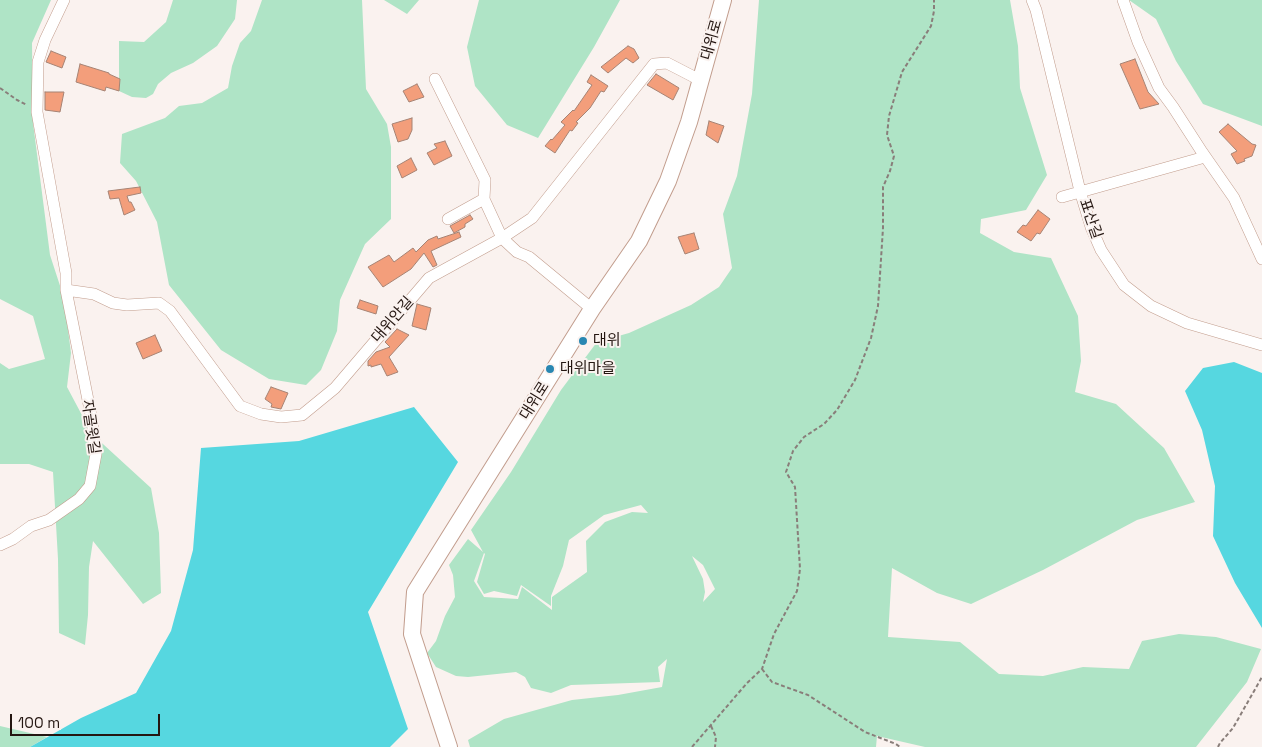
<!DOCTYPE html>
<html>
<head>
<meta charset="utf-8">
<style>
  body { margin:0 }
  #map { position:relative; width:1262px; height:747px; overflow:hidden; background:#faf2ef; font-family:"Space Grotesk",sans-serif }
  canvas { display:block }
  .scale { position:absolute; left:10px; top:714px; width:150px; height:22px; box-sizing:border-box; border:2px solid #241611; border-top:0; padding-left:6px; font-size:15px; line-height:18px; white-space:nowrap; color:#241611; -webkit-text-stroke:4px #faf2ef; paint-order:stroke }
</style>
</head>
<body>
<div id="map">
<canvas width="1262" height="747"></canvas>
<div class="scale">100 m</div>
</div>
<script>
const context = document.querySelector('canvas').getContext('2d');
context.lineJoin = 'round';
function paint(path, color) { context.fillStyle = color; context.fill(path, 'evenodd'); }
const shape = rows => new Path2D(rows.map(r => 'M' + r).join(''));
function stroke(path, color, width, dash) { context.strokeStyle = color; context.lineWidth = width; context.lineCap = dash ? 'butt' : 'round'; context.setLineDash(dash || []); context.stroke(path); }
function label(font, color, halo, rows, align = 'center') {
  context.font = font + ' "Space Grotesk","Noto Sans KR",sans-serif'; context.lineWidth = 4; context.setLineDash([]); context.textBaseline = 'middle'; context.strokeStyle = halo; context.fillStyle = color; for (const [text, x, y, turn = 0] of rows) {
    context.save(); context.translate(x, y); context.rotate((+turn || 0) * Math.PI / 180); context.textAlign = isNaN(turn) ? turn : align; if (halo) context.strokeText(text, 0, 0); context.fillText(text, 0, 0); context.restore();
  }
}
const green = shape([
  [0,0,51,0,32,43,33,123,50,255,64,298,71,353,67,387,92,434,151,488,159,533,161,593,143,604,93,541,89,567,88,615,85,645,59,633,58,559,53,472,29,464,0,464,0,363,9,369,45,359,33,316,0,299],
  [173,0,237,0,235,19,217,46,193,63,171,73,158,84,153,94,146,98,132,97,119,91,119,41,144,42,166,22],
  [262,0,362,0,366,89,387,124,391,147,391,219,365,244,340,300,337,331,321,370,306,385,269,379,221,350,169,285,157,222,136,181,120,163,122,134,165,118,179,106,202,103,228,88,232,66,240,43,251,31],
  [384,0,419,0,407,14],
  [479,0,620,0,594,47,538,138,507,125,475,86,467,47],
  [759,0,1010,0,1018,46,1020,88,1047,175,1026,210,981,219,980,233,1014,252,1051,258,1078,316,1081,361,1075,392,1116,404,1164,448,1195,502,1137,520,1043,570,971,604,937,593,892,568,888,637,960,642,999,674,1043,676,1083,667,1129,669,1142,641,1179,634,1216,637,1261,649,1247,682,1196,747,925,747,877,736,876,747,470,747,468,740,504,719,572,700,618,695,662,687,667,659,658,667,660,682,571,685,551,693,531,688,525,677,516,672,468,677,456,676,436,667,427,653,436,641,445,616,455,597,453,575,449,565,468,539,483,552,471,530,511,472,561,390,597,342,629,333,691,305,719,287,732,268,723,214,737,176,752,94],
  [641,505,648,513,632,512,605,522,586,541,587,572,552,597,552,610,522,587,518,599,484,597,474,581,484,553,485,554,477,582,484,594,494,591,517,596,521,585,551,606,551,596,563,566,569,540,604,515],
  [692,556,703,565,715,589,703,602,705,592,703,579],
  [1129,0,1262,0,1262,126,1203,104,1176,61,1156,19],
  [0,726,47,737,30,747,0,747]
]);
const water = shape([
  [1234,362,1262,373,1262,628,1235,583,1213,536,1215,486,1202,430,1185,391,1203,368],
  [414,407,458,462,368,612,408,729,390,747,30,747,81,718,136,693,171,631,193,550,201,448,299,441]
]);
const building = shape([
  [628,46,634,49,639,58,633,63,626,58,608,73,601,67,628,46],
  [51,51,66,57,62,68,46,62,51,51],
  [1135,59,1148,92,1159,104,1140,109,1120,64,1135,59],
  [80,64,109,73,109,74,120,79,119,91,106,87,105,91,76,82,80,64],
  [656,74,679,88,673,100,647,85,656,74],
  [591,75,608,86,604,92,601,91,590,108,576,122,578,123,572,131,570,130,555,153,545,146,551,139,552,140,565,125,561,122,573,110,574,111,592,85,587,82,591,75],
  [417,84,424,97,409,102,403,91,417,84],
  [45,92,64,92,60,112,45,110,45,92],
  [412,118,412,130,408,139,398,142,392,124,412,118],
  [709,121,724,126,718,143,706,135,709,121],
  [1228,124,1252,144,1256,145,1252,156,1244,159,1245,161,1237,164,1231,154,1237,151,1219,132,1228,124],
  [445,141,452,156,434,165,427,153,437,148,434,144,445,141],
  [411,158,417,170,402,178,397,166,411,158],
  [140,187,141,193,127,196,129,202,131,202,135,210,124,215,119,198,110,199,108,191,140,187],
  [1038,210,1050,219,1040,234,1037,233,1031,241,1017,232,1023,225,1026,226,1038,210],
  [470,215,473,219,465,224,465,227,454,233,450,226,470,215],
  [459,232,461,237,431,251,437,265,433,267,424,253,411,269,383,287,368,267,389,255,394,262,413,248,416,252,428,240,437,236,438,239,459,232],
  [694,233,699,249,685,254,678,237,694,233],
  [360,300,378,306,376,314,357,308,360,300],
  [417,304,431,308,426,330,412,326,417,304],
  [397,329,409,335,389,357,398,372,387,376,381,364,371,367,371,365,368,366,368,361,376,352,390,347,385,342,397,329],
  [155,335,162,351,143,359,136,343,155,335],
  [271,387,288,393,281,409,271,407,272,404,265,399,271,387]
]);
const path = shape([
  [0,88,17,100,27,105],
  [762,669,772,682,808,695,865,732,896,744,900,747],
  [711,726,716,737,715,747],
  [692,747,747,683,762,669,774,634,797,591,800,569,795,487,786,472,793,451,804,437,824,424,837,410,855,380,871,338,878,306,883,228,883,187,890,171,894,156,887,135,889,116,902,72,931,26,934,11,934,0],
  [1218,747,1220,743,1233,728,1262,677]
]);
const street = shape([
  [1032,0,1036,10,1080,191,1091,227,1101,250,1124,285,1151,306,1187,323,1262,345],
  [1123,0,1138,42,1159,88,1173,107,1202,152,1234,198,1262,259],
  [435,79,485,180,484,199,502,238,517,252,529,257,592,309],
  [1062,197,1205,157],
  [448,219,484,199],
  [66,290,94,294,113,303,127,305,159,303,170,311,240,406,261,414,281,417,302,415,335,388,429,278,502,238,532,218,654,64,667,63,700,80],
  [0,545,13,539,31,526,49,520,79,499,90,486,96,454,92,420,66,290,66,273,37,112,38,62,45,40,64,0]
]);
const secondary = shape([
  [449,747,412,634,415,592,592,309,639,241,668,181,689,122,723,0]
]);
const markers = [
  [583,341,5,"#2887b2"],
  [550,369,5,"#2887b2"]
];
const streetNames = [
  ["대위로",712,40,-74],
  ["표산길",1090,219,71],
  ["대위안길",393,320,-49],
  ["대위로",535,401,-58],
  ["자골윗길",90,427,82]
];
const poiNames = [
  ["대위",593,341],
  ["대위마을",560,369]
];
paint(green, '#afe4c6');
paint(water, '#56d7e0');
paint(building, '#f39e7b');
stroke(building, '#a68374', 1);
stroke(street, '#c29d8d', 12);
stroke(secondary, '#c29d8d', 18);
stroke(path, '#897e7a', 2, [4, 2.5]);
stroke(street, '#fff', 11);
stroke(secondary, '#fff', 16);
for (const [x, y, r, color] of markers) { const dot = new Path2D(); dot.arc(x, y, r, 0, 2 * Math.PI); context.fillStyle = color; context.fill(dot); stroke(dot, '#faf2ef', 2); }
label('15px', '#241611', '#faf2ef', streetNames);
label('15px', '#241611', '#faf2ef', poiNames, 'left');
</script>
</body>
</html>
